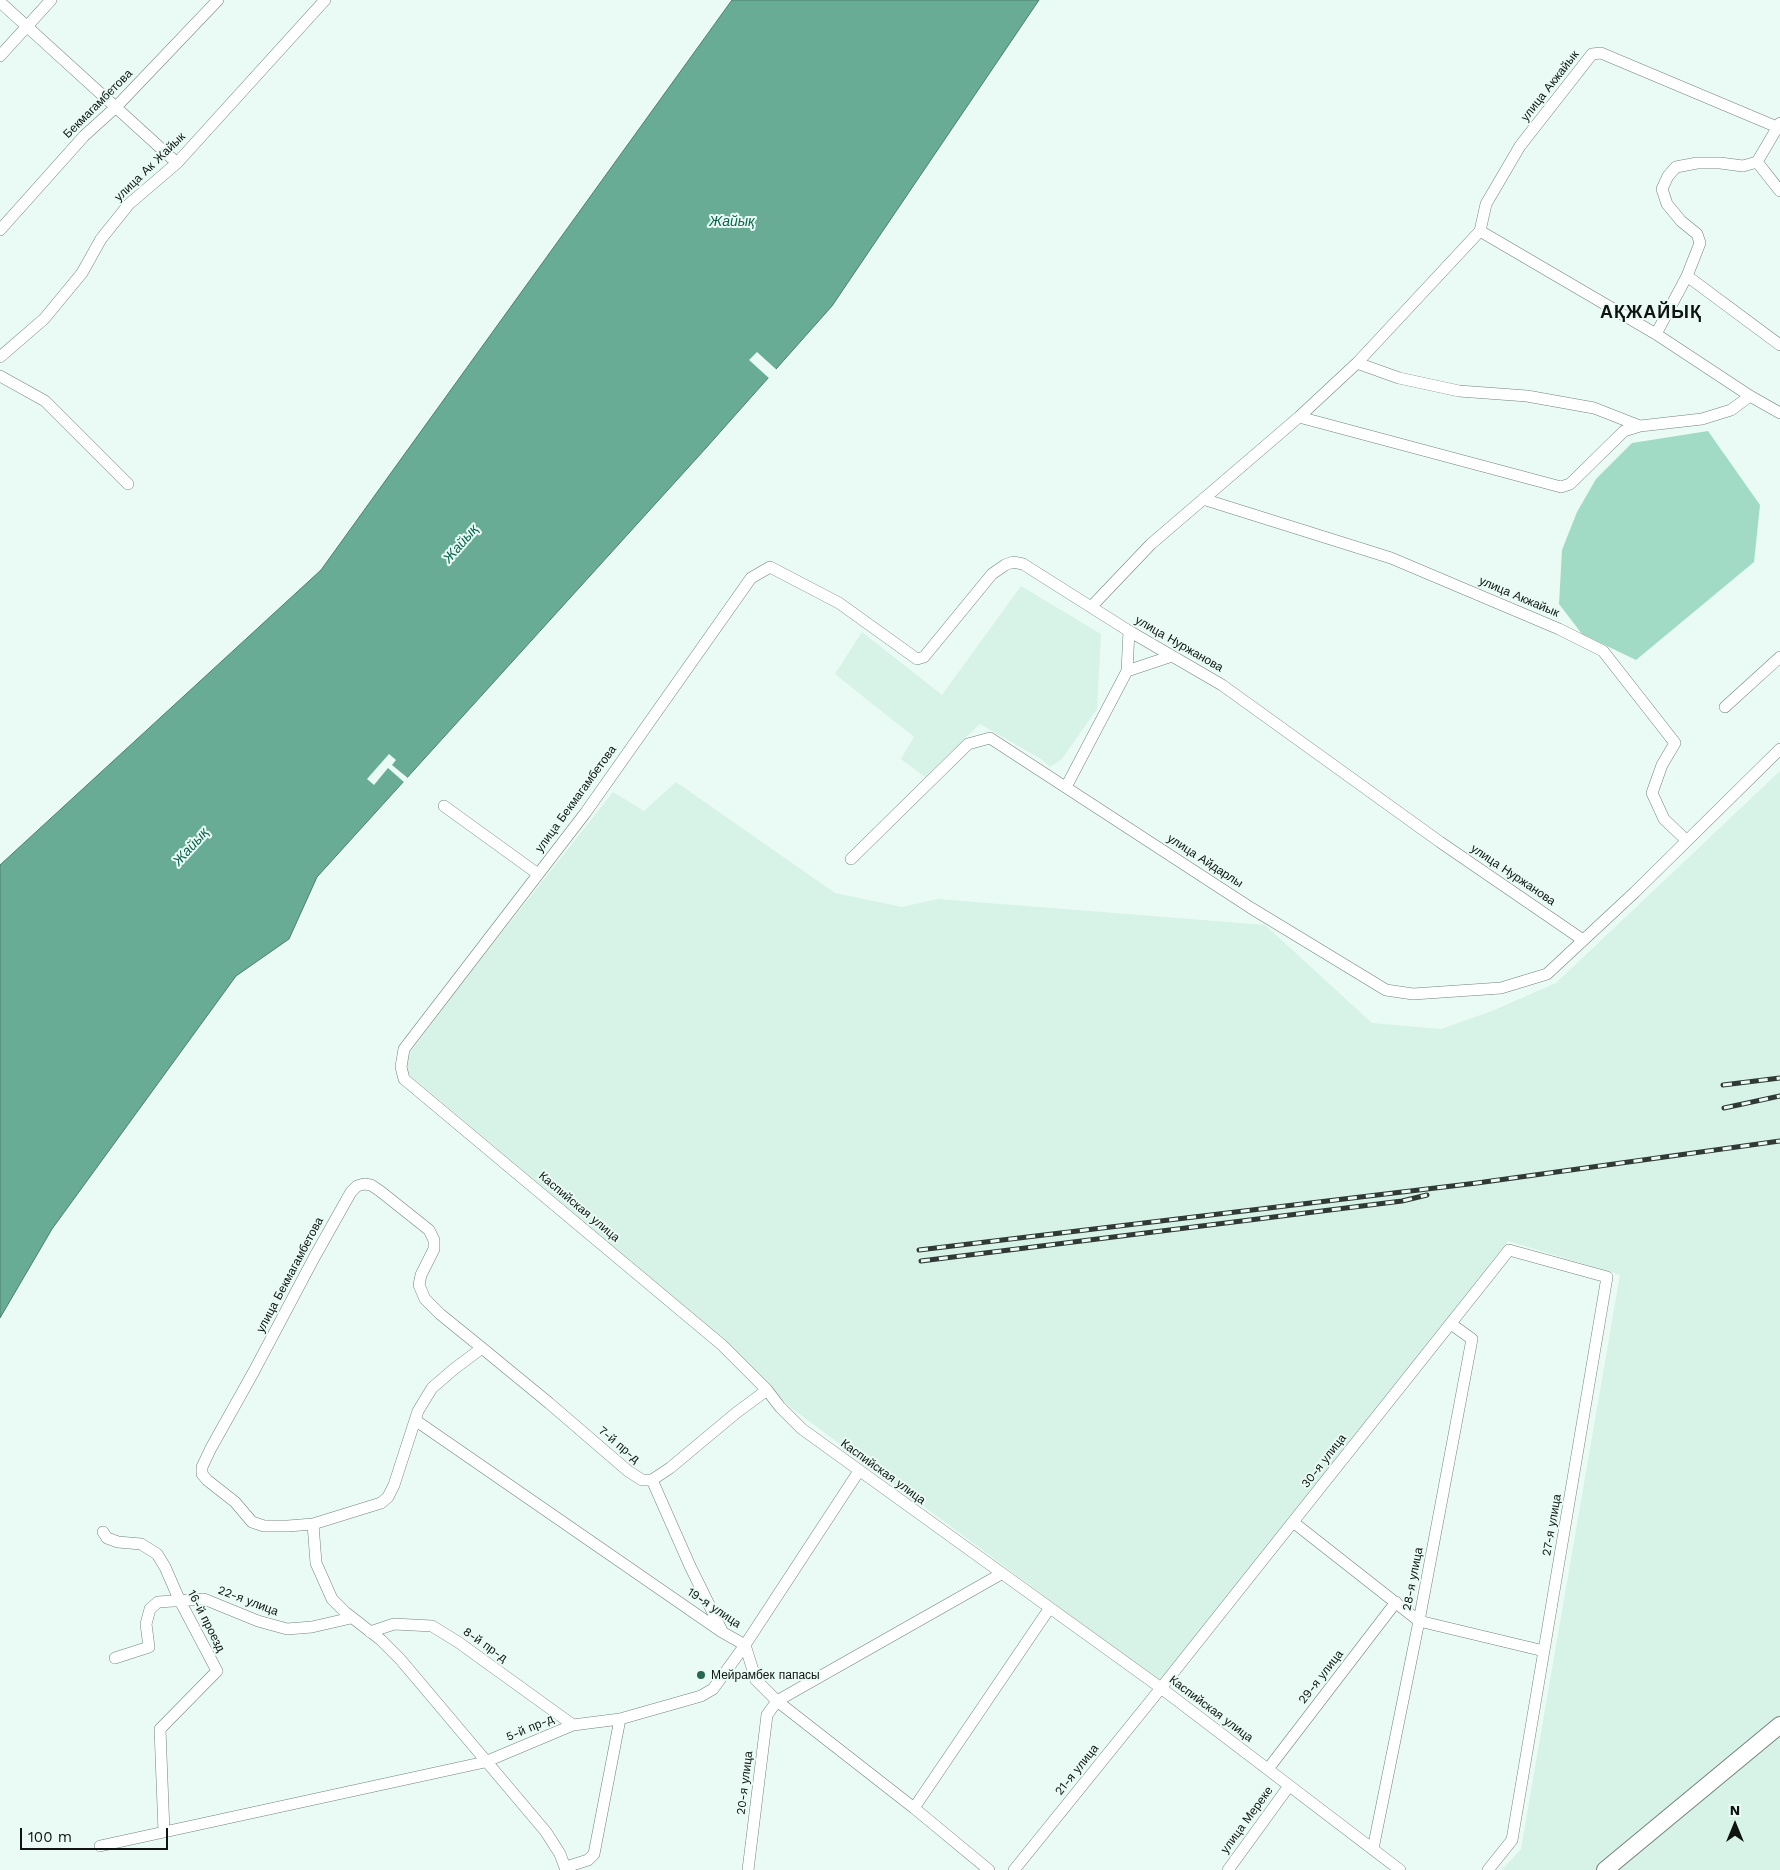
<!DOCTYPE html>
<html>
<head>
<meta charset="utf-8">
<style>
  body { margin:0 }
  #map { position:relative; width:1780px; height:1870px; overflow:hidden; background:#e9fbf4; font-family:"Work Sans",sans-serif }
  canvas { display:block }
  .north { position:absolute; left:1710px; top:1800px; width:50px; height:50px; -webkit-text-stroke:4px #e9fbf4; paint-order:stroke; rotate:0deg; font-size:14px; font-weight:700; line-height:20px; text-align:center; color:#0d1411 }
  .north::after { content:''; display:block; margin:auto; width:18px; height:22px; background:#0d1411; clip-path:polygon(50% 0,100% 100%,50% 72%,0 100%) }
  .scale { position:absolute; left:20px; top:1828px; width:148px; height:22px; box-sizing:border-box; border:2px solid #0d1411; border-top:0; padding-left:6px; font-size:15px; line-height:18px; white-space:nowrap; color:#0d1411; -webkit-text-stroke:4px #e9fbf4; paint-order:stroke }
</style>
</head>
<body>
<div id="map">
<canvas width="1780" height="1870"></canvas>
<div class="north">N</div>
<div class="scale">100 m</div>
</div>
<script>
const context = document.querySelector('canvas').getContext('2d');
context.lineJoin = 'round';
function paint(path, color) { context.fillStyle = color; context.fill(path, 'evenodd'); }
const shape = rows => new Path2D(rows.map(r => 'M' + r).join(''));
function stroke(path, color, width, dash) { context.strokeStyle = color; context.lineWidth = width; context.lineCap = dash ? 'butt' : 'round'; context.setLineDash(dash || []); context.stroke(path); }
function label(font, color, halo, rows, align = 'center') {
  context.font = font + ' "Work Sans",sans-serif'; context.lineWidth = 4; context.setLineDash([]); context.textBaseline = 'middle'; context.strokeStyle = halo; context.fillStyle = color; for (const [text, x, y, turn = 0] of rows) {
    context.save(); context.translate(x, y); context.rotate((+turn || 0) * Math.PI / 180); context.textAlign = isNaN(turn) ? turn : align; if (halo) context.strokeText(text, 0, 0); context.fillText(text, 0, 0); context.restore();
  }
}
const built = shape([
  [1021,586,1101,634,1097,709,1062,759,1050,767,1041,759,980,724,925,777,901,759,914,737,835,674,862,632,942,695],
  [1780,771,1780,1870,1502,1870,1521,1849,1620,1275,1508,1241,1160,1682,790,1407,727,1342,406,1072,407,1057,458,988,613,792,644,811,676,782,835,893,902,907,938,899,1265,925,1372,1023,1441,1029,1492,1011,1556,983]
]);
const green = shape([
  [1708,431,1760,505,1754,562,1636,660,1582,634,1559,604,1562,550,1577,512,1596,479,1632,443]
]);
const water = shape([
  [732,0,1039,0,832,306,706,448,317,877,289,939,236,976,52,1229,0,1318,0,865,321,570,732,0]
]);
const pier = shape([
  [757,352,778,371,770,379,749,360],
  [389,754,396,760,392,765,409,779,405,783,388,768,374,785,367,779]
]);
const street = shape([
  [0,2,177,163],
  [0,56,51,0],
  [1757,162,1780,191],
  [0,230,84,136,116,107,218,0],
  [1480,231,1486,204,1520,146,1592,54,1601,53,1777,127],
  [1687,276,1700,243,1697,234,1681,221,1667,204,1662,189,1668,176,1676,167,1697,163,1720,163,1743,166,1757,162,1780,123],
  [1656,334,1687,276,1780,345],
  [0,357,44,319,82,273,101,239,129,204,177,163,325,0],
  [1357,363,1399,378,1459,391,1527,396,1594,408,1640,426],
  [0,376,45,401,128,484],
  [1299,417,1561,487,1570,484,1624,431,1640,426,1702,419,1731,410,1750,396],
  [1203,499,1391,558,1559,629,1603,651,1675,743,1662,765,1652,793,1664,819,1686,840],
  [1091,607,1151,544,1299,417,1357,363,1480,231,1656,334,1750,396,1780,413],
  [1127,671,1129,631],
  [1725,707,1780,657],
  [1066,787,1127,671,1172,656],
  [444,806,538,874],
  [851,859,968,744,990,738,1251,908,1386,990,1413,994,1501,988,1547,974,1635,892,1780,749],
  [482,1348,454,1369,432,1388,418,1411,394,1485,388,1497,381,1503,313,1524,288,1526,264,1526,252,1522,235,1502,207,1480,202,1474,202,1467,211,1448,253,1373,315,1256,351,1192,357,1186,364,1184,371,1185,380,1191,429,1230,434,1240,434,1249,421,1275,419,1285,425,1299,440,1314,482,1348,549,1403,628,1471,642,1480,652,1480,670,1468,736,1413,767,1390],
  [415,1420,722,1632,745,1645,756,1680,777,1701,914,1808,989,1870],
  [652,1480,690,1566,722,1631],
  [1293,1522,1419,1621,1544,1651],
  [313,1524,316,1563,332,1599,345,1612,381,1640,400,1659,546,1832,560,1854,566,1870],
  [103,1532,107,1538,118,1542,141,1544,157,1554,165,1567,179,1599,217,1671,160,1729,164,1832],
  [370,1632,394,1624,432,1626,458,1642,573,1725],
  [115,1658,149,1647,146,1624,150,1609,158,1602,204,1599,258,1621,287,1629,312,1627,351,1618],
  [1268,1769,1396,1602],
  [914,1808,1049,1609],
  [100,1846,485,1762,573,1725,620,1719,701,1696,713,1689,745,1645,859,1471],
  [1373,1849,1419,1621,1472,1339,1451,1324],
  [566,1867,588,1860,594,1854,620,1719],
  [748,1870,767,1715,777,1701,1001,1574],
  [1014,1870,1161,1688,1509,1250,1607,1277,1512,1840,1488,1870],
  [1228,1870,1289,1786],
  [1400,1870,1161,1688,802,1429,780,1407,767,1390,722,1345,404,1079,401,1067,404,1049,586,812,751,578,770,567,839,603,917,659,924,657,992,574,1005,565,1013,562,1023,564,1129,631,1222,685,1440,842,1583,940]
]);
const secondary = shape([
  [1605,1870,1780,1725]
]);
const rail = shape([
  [1723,1085,1780,1078],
  [1724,1108,1780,1096],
  [919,1250,1477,1183,1780,1141],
  [921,1261,1402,1201,1427,1195]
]);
const markers = [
  [701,1675,5,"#286753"]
];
const streetNames = [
  ["улица Акжайык",1550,86,-52],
  ["Бекмагамбетова",98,104,-45],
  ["улица Ак Жайык",150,167,-44],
  ["улица Акжайык",1519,597,23],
  ["улица Нуржанова",1179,644,30],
  ["улица Бекмагамбетова",576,799,-54],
  ["улица Айдарлы",1205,861,33],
  ["улица Нуржанова",1513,875,34],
  ["Каспийская улица",579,1207,40],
  ["улица Бекмагамбетова",290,1275,-62],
  ["7-й пр-д",619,1445,40],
  ["30-я улица",1324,1461,-52],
  ["Каспийская улица",883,1472,36],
  ["27-я улица",1552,1525,-80],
  ["28-я улица",1413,1579,-79],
  ["22-я улица",248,1601,21],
  ["19-я улица",714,1608,34],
  ["16-й проезд",206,1621,63],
  ["8-й пр-д",485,1645,35],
  ["29-я улица",1321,1677,-52],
  ["Каспийская улица",1211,1709,37],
  ["5-й пр-д",530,1728,-23],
  ["21-я улица",1077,1770,-51],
  ["20-я улица",745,1783,-83],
  ["улица Мереке",1247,1820,-54]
];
const poiNames = [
  ["Мейрамбек папасы",711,1675]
];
const waterNames = [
  ["Жайық",732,222],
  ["Жайық",461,544,-49],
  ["Жайық",191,847,-48]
];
const districtNames = [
  ["АҚЖАЙЫҚ",1651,313]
];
paint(built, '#d7f2e7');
paint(green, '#a1dbc6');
paint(water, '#69ac95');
stroke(water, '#4d7e6d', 1);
paint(pier, '#e9fbf4');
stroke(street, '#73837d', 12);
stroke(secondary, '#73837d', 18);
stroke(street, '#fff', 11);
stroke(secondary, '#fff', 16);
stroke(rail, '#303935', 5);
stroke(rail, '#e9fbf4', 3, [9]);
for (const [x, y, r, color] of markers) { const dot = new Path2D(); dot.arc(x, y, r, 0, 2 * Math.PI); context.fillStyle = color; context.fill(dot); stroke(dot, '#e9fbf4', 2); }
label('12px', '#0d1411', '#e9fbf4', streetNames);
label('12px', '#0d1411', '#e9fbf4', poiNames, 'left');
label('italic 14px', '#09634d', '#e9fbf4', waterNames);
context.letterSpacing = '1px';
label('bold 18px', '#0d1411', '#e9fbf4', districtNames);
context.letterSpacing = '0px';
</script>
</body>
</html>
